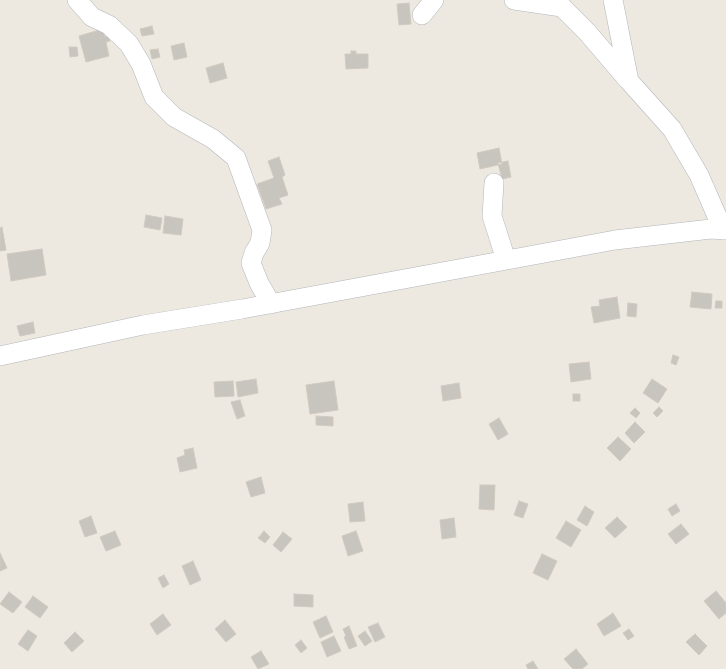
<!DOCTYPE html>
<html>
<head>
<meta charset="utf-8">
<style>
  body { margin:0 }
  canvas { display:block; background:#ede9e1 }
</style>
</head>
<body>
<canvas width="726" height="669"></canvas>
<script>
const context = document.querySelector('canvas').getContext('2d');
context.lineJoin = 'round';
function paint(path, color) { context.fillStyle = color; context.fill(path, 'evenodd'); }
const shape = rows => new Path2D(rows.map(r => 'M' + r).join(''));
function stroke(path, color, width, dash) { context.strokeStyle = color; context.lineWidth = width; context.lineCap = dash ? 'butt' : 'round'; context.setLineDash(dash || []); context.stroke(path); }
const building = shape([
  [409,3,411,24,399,25,397,4,409,3],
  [152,26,154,34,142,36,140,29,152,26],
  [103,29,105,37,109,36,110,41,106,42,109,56,86,62,79,36,103,29],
  [184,43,187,57,174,60,171,46,184,43],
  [69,47,77,47,78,56,70,57,69,47],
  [158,49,160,57,152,59,150,50,158,49],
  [351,51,356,51,356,54,368,54,368,68,346,69,345,54,351,54,351,51],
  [223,63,227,78,210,83,206,68,223,63],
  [499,148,502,164,480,169,477,153,499,148],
  [279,157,285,175,282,177,288,195,279,198,282,204,266,209,257,184,274,178,268,161,279,157],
  [508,161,511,177,502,179,498,163,508,161],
  [146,215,162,218,160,230,144,227,146,215],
  [165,216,183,219,181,235,163,233,165,216],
  [2,227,6,250,0,251,0,228,2,227],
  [42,249,46,275,11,281,7,254,42,249],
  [692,292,712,294,711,309,690,307,692,292],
  [617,297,620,318,594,323,591,307,600,306,599,300,617,297],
  [716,301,722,301,722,308,715,308,716,301],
  [628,303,637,304,636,317,627,316,628,303],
  [33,322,35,333,20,336,17,326,33,322],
  [673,355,679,357,676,365,671,363,673,355],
  [589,362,591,379,571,382,569,364,589,362],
  [256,379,258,393,238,397,236,382,256,379],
  [652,379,667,389,658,403,643,393,652,379],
  [233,381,234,396,215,397,214,382,233,381],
  [334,381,338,410,310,414,306,385,334,381],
  [459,383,461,398,443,401,441,386,459,383],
  [573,394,580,394,580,401,573,401,573,394],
  [240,400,245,416,237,419,231,402,240,400],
  [659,407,663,411,657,417,653,413,659,407],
  [635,408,640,413,636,418,630,413,635,408],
  [316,416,333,417,333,426,316,425,316,416],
  [499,418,508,434,498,440,489,424,499,418],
  [635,422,645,432,634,443,625,433,635,422],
  [618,437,631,449,620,461,607,448,618,437],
  [193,448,197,468,180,472,177,458,185,455,184,450,193,448],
  [261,477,265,493,251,497,246,482,261,477],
  [480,485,495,485,494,510,479,509,480,485],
  [519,501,528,504,523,518,514,515,519,501],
  [363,502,365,521,350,522,348,504,363,502],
  [676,504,680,511,672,516,668,509,676,504],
  [585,506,594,512,587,526,577,520,585,506],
  [91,516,97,533,85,537,79,521,91,516],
  [617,517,627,527,615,538,605,528,617,517],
  [454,518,456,537,442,539,440,520,454,518],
  [566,521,581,530,571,547,556,538,566,521],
  [681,524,689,534,676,544,668,534,681,524],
  [115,531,121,545,106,551,100,537,115,531],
  [264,531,270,537,265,543,258,538,264,531],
  [356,531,363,551,348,556,342,536,356,531],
  [283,532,292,539,281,552,273,545,283,532],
  [0,553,7,568,0,571,0,553],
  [542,554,557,561,548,580,533,573,542,554],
  [193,561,201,580,190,585,182,566,193,561],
  [164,575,169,584,163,588,158,578,164,575],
  [716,591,726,603,726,613,719,619,704,601,716,591],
  [9,592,22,602,13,613,0,604,9,592],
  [294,594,313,595,313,607,294,606,294,594],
  [33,596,48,607,40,618,25,607,33,596],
  [613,613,621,626,604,636,597,624,613,613],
  [163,614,171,625,157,635,150,624,163,614],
  [326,616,333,632,320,638,313,622,326,616],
  [225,620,236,634,226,642,215,629,225,620],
  [378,623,385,637,375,642,368,627,378,623],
  [349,626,357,646,349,649,344,637,346,636,343,629,349,626],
  [629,629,634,636,628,640,623,633,629,629],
  [28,630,37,636,28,651,18,644,28,630],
  [365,631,372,641,365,646,358,636,365,631],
  [75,632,84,641,72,652,64,643,75,632],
  [695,634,707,646,699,655,686,642,695,634],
  [334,636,341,651,327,657,321,642,334,636],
  [301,640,307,648,301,653,295,645,301,640],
  [576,649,588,664,582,669,573,669,564,659,576,649],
  [261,651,269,664,258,669,251,657,261,651],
  [533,661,538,669,528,669,526,665,533,661]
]);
const minor = shape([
  [77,0,92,17,109,25,129,44,141,64,154,97,174,117,213,139,236,158,262,230,260,243,254,253,251,263,259,283,271,304],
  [514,0,562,7],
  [558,0,562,7,587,32,628,80],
  [613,0,629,81,672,129,699,175,723,230],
  [422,15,434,0],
  [494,183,492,216,506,260],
  [0,356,143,325,242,309,615,240,711,229,726,230]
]);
paint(building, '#c8c4be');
stroke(building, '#d2cabf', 1);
stroke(minor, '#b2b5b9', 20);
stroke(minor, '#fff', 19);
</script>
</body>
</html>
